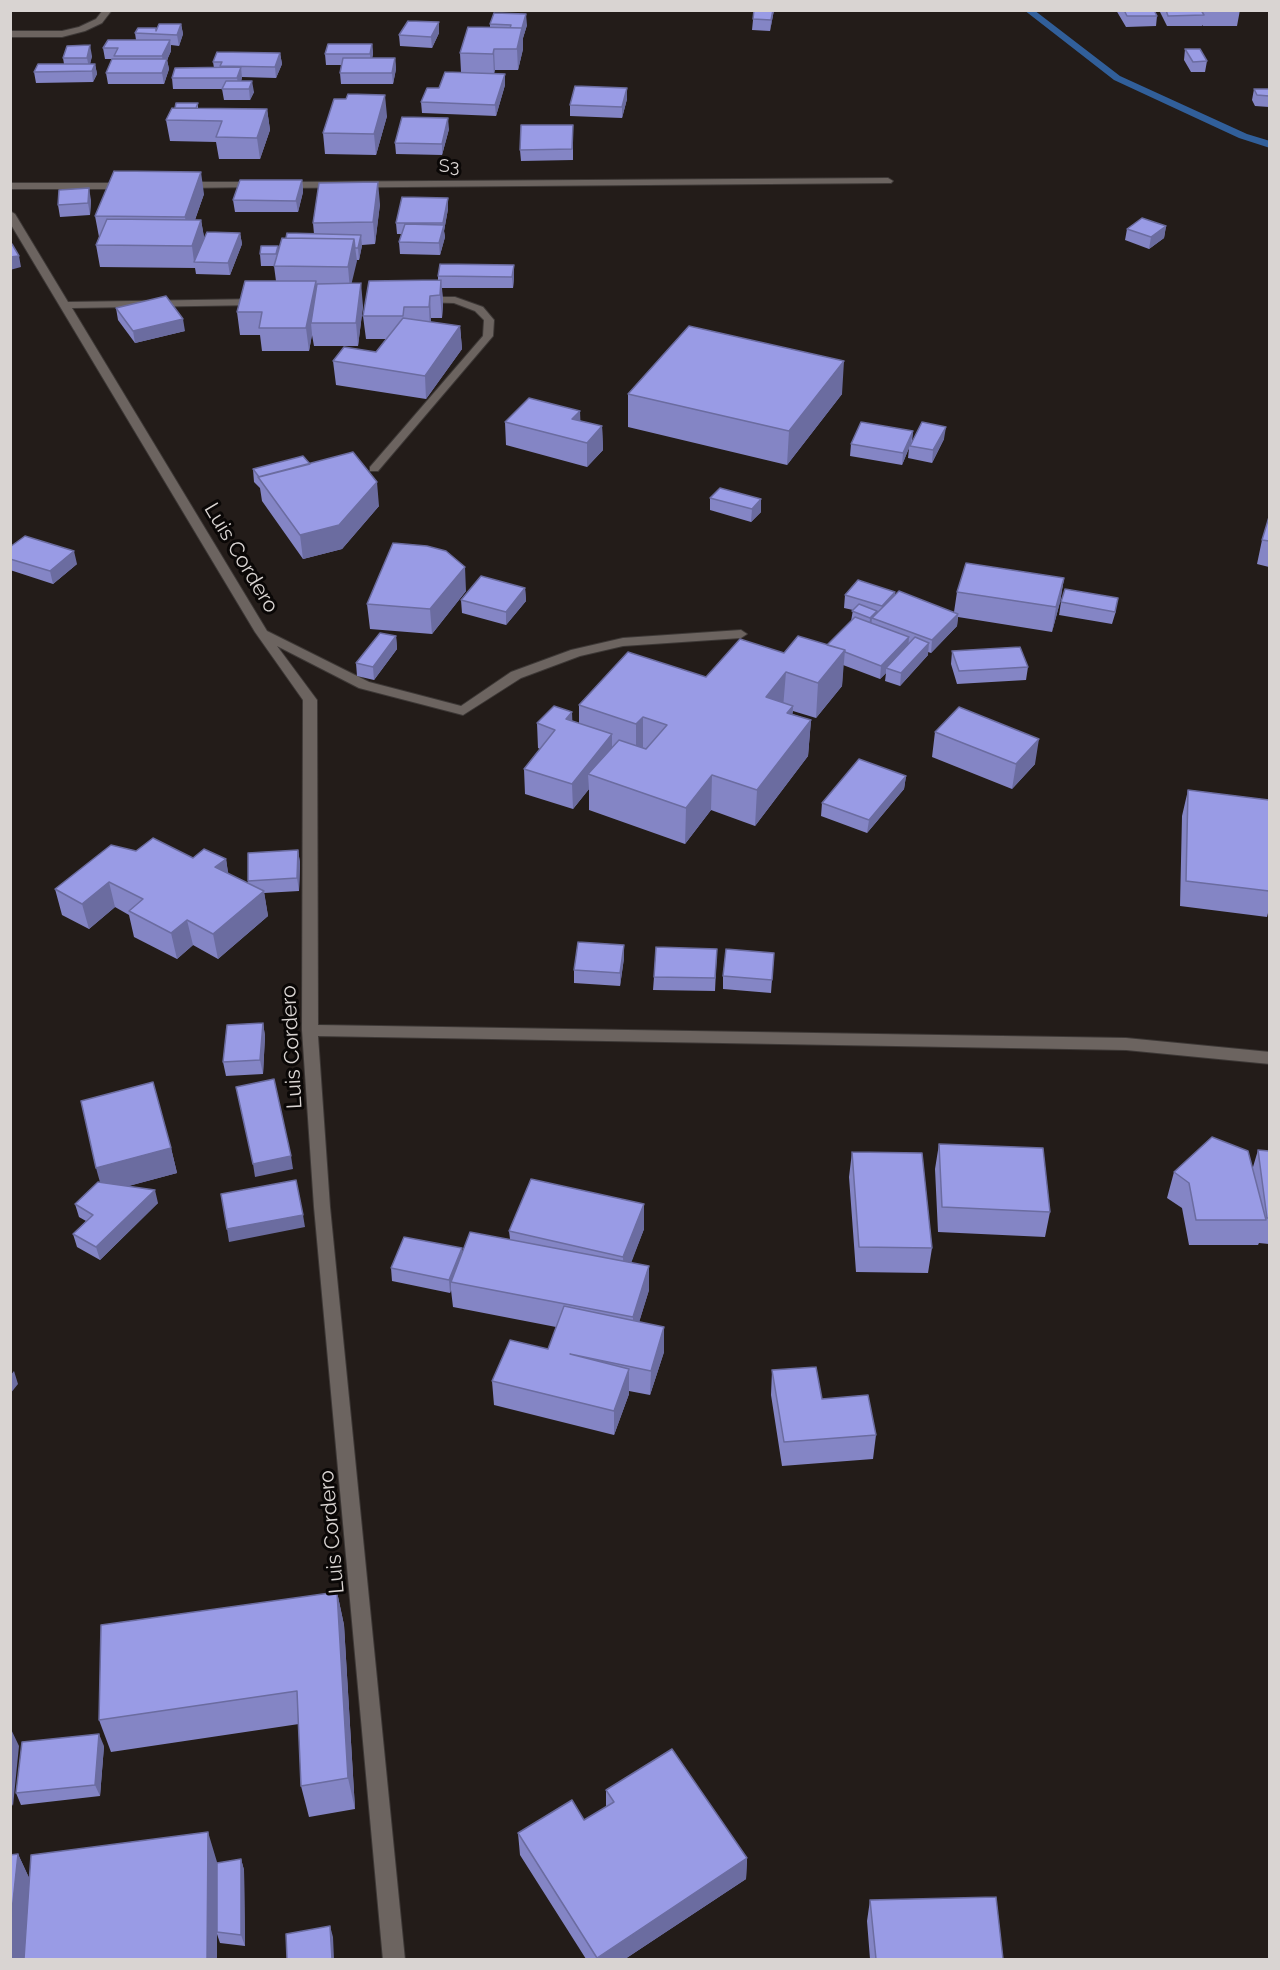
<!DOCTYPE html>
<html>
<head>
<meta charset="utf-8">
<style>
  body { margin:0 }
  #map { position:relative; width:1280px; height:1970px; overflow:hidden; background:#231c19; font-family:Raleway,sans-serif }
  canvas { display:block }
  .frame { position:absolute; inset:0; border:12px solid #d9d4d2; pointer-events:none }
</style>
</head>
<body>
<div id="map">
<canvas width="1280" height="1970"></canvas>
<div class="frame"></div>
</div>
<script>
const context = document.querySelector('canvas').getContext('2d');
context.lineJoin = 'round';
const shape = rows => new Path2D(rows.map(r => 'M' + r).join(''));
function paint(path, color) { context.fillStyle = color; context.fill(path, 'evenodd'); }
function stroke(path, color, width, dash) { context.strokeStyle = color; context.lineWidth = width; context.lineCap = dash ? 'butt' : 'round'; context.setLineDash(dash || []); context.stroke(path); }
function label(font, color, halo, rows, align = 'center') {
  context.font = font + ' Raleway,sans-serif'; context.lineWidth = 6; context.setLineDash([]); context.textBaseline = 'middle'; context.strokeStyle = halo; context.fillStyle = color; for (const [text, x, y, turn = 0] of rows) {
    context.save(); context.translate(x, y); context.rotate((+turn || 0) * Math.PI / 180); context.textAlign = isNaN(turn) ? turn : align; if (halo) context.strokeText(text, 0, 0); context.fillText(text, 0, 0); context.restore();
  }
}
const stream = shape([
  [1024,10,1034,10,1120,76,1247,134,1270,141,1270,148,1239,138,1114,80,1024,10]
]);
const minor = shape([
  [103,10,112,10,102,23,85,31,62,37,10,37,10,31,62,31,79,27,96,19,103,10],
  [888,178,893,181,891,183,282,188,277,185,282,182,888,178],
  [258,182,261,183,261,187,183,188,178,185,183,182,258,182],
  [10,183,126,183,131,186,126,189,10,189,10,183],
  [10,211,15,214,68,302,258,299,263,302,258,305,72,308,267,631,369,682,461,706,511,672,571,650,623,638,741,630,747,634,741,638,623,646,580,656,521,678,463,715,359,688,277,646,317,700,318,1025,1126,1038,1270,1052,1270,1064,1126,1050,318,1036,330,1207,405,1960,383,1960,314,1207,302,1030,303,700,255,632,10,223,10,211],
  [423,297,455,297,483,307,494,320,493,336,378,471,370,471,370,467,483,336,484,320,475,311,454,303,419,302,419,298,423,297]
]);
const wall = shape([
  [754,10,774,10,770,31,752,30],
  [1116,10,1154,10,1157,16,1156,26,1126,27],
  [1159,10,1240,10,1237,26,1203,26,1202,25,1202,26,1167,26],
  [439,22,439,33,432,48,400,46,399,35],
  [181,24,183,34,179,46,171,45,171,51,167,60,169,69,164,84,108,84,106,73,115,59,105,59,103,48,136,40,135,33,156,30],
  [490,24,527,25,523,38,523,49,518,70,495,70,494,73,505,74,505,85,496,116,422,113,421,102,461,72,460,53,490,27],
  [372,44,373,54,372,58,395,58,396,69,393,84,341,84,340,73,342,65,326,65,325,54],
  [1185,49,1207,61,1205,72,1191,72,1184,60],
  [280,53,282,64,276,78,242,77,241,81,254,92,250,100,224,100,222,89,173,89,172,78,214,68,213,62],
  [92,56,90,64,95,64,97,74,93,82,36,83,34,72,64,64,63,58],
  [627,88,627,99,622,118,570,116,570,105],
  [1254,89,1269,89,1269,107,1255,106,1252,100],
  [346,99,387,116,376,155,325,154,323,133],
  [198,103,198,108,267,109,270,130,260,159,219,159,216,142,170,141,166,120,175,108],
  [573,125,573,160,521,161,520,150],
  [449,129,442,155,396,154,395,143],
  [302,180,303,192,298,212,235,212,233,200],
  [204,194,195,220,201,220,204,238,240,233,242,244,230,275,196,274,195,268,100,267,96,245,99,237,95,216],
  [448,198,448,209,444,231,445,237,440,255,400,254,399,242,402,234,397,234,396,223],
  [91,200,90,215,60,217,58,205],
  [380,204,375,244,362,245,359,260,356,260,351,283,363,306,358,346,314,346,312,335,309,351,262,351,260,335,240,335,237,312,276,281,274,266,261,266,260,254,279,250,314,234,313,223],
  [1166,226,1164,238,1149,249,1125,240,1127,229],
  [514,265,514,277,513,288,442,288,443,303,442,318,431,318,431,322,460,326,462,349,426,399,336,385,333,361,376,352,386,339,366,339,363,316,438,280,438,276],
  [116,308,185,331,135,343,118,320],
  [628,394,842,394,787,465,628,427],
  [580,421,602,426,603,450,587,467,506,445,505,422],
  [913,431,912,442,944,439,932,463,908,458,909,448,902,465,850,456,851,444],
  [310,464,379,506,342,549,303,559,262,501,260,488,254,482,253,469],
  [710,498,761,499,761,512,751,522,710,510],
  [1269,517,1269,567,1257,564,1262,540],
  [10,547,77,564,53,584,10,570],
  [1064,578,1060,602,1052,632,958,617,957,626,931,653,928,652,928,655,900,686,885,681,886,673,880,679,843,665,842,686,816,718,793,711,792,714,811,720,808,756,755,826,711,810,685,844,589,810,589,789,573,809,525,794,524,769,540,749,538,748,537,723,572,712,572,722,579,724,579,705,706,677,784,653,827,645,851,621,853,610,844,608,845,595,895,592,895,596,954,612,957,592],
  [525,588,526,601,506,625,462,613,461,600],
  [466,591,432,634,370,629,367,604],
  [1061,602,1116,611,1112,624,1059,615],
  [396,636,397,649,374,680,357,676,356,663],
  [952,651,1028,667,1026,680,957,684,951,664],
  [935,732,1035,764,1012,789,932,757],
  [906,776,904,789,867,833,821,816,822,803],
  [1188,790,1269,800,1269,909,1267,917,1180,906,1182,816],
  [298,850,300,863,299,891,264,893,268,916,218,959,193,945,177,959,134,937,129,915,115,907,89,929,62,915,55,889,136,851,193,858,226,859,228,874,248,883,248,881],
  [717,949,715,991,653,990,654,977],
  [774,953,771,993,723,989,723,976],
  [624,958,620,986,574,983,574,970],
  [263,1023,265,1036,263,1074,226,1076,223,1062],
  [939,1144,1050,1212,1045,1237,938,1232,935,1169],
  [171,1148,177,1173,128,1186,158,1203,100,1260,77,1247,73,1234,86,1221,79,1217,75,1204,100,1182],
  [1258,1150,1269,1151,1269,1244,1259,1243,1258,1245,1189,1245,1182,1208,1167,1198,1174,1172,1253,1167],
  [852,1152,932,1248,928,1273,856,1272,849,1177],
  [644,1229,631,1262,649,1290,639,1322,664,1327,664,1352,650,1395,629,1391,629,1394,614,1435,494,1405,492,1381,548,1349,556,1327,453,1307,451,1290,450,1293,392,1281,391,1268,462,1253,510,1239,509,1231],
  [772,1370,876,1435,873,1459,782,1466,771,1395],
  [337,1592,344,1625,355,1809,309,1817,301,1786,299,1724,111,1752,99,1720],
  [104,1746,100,1796,21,1805,16,1793],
  [606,1790,747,1858,746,1879,625,1959,586,1959,520,1855,518,1833,584,1820,606,1807],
  [18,1854,29,1878,217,1863,241,1859,244,1870,245,1946,220,1943,217,1934,10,1959],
  [870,1900,1003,1959,870,1959,867,1921]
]);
const shadedWall = shape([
  [773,10,774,10,770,31,771,20],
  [526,14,527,25,523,38,523,49,518,70,517,49,521,31],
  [439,22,439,33,432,48,431,37],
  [181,24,183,34,179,46,177,35],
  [170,40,171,51,167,60,169,69,164,84,162,73,164,67,162,56],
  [372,44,373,54,371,65,370,54],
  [90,45,92,56,89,68,87,58],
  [494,49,495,70,494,75,493,54],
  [280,53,282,64,276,78,275,67],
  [395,58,396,69,393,84,392,73],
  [95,64,97,74,93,82,92,71],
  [241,67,242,78,239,89,237,78],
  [505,74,505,85,496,116,495,105],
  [252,81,254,92,250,100,249,89],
  [627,88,627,99,622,118,622,107],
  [385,95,387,116,376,155,374,134],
  [267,109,270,130,260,159,257,138],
  [448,118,449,129,442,155,442,144],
  [201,172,204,194,188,239,185,217],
  [302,180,303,192,298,212,296,201],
  [378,182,380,204,375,244,373,222],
  [89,188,91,200,90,215,88,203],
  [448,198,448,209,444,231,445,237,440,255,439,243,443,228,443,223],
  [201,220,205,242,194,262,192,246],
  [1166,226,1164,238,1149,249,1151,237],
  [240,233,242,244,230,275,228,263],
  [361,235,362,246,359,260,358,248],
  [354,239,357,261,350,290,348,267],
  [19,256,21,267,10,270,10,257],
  [514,265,514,277,513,288,512,277],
  [441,280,443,303,442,318,440,295],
  [316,281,319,304,311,323,312,334,309,351,306,328],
  [361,283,363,306,358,346,356,323],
  [430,296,431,318,430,330,429,307],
  [183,319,185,331,135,343,133,331],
  [460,326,462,349,426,399,425,376],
  [844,361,842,394,787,465,789,431],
  [580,411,581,435,572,419],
  [602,426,603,450,587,467,587,443],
  [946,427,944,439,932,463,933,450],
  [913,431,911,443,902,465,903,453],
  [377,482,379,506,342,549,303,559,300,535],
  [761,499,761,512,751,522,752,509],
  [74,551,77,564,53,584,50,571],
  [465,567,466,591,432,634,430,609],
  [1064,578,1060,602,1052,632,1056,607],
  [525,588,526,601,506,625,506,612],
  [895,592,894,605,881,619,882,606],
  [877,611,876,620,872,618,871,628,869,631,870,618],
  [958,614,957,626,931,653,932,640],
  [396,636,397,649,374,680,373,667],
  [909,637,908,650,886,668,886,673,880,679,881,666],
  [929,643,928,655,900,686,901,673],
  [845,650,842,686,816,718,818,683],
  [786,672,783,708,766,697],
  [793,706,791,741,787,713],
  [572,712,573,737,566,719],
  [643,717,643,752,636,760,636,724],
  [811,720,808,756,755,826,757,790],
  [612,734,612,759,588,774,589,789,573,809,572,784],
  [1039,739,1035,764,1012,789,1016,764],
  [712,775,711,810,685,844,686,808],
  [906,776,904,789,867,833,869,820],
  [298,850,300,863,299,891,297,878],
  [226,859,230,884,215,867],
  [109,882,115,907,89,929,82,904],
  [264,891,268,916,218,959,213,934],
  [187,920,193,945,177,959,171,933],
  [624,945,624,958,620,986,620,973],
  [263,1023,265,1036,263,1074,260,1060],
  [171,1148,177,1173,103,1193,96,1168],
  [291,1156,293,1169,255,1177,253,1164],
  [155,1190,158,1203,100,1260,96,1247],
  [644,1204,644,1229,624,1282,623,1257],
  [303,1215,305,1227,229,1242,227,1229],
  [462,1248,463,1261,451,1282,451,1290,450,1293,449,1280],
  [649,1266,649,1290,633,1342,633,1317],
  [664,1327,664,1352,650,1395,651,1371],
  [629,1369,629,1394,614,1435,614,1411],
  [14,1371,18,1384,10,1394,10,1376],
  [337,1592,344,1625,355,1809,348,1778],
  [10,1727,19,1746,13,1806,10,1800],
  [99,1734,104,1746,100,1796,95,1785],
  [208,1832,217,1862,217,1959,207,1959],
  [18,1854,32,1884,25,1959,10,1959,10,1930],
  [747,1858,746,1879,625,1959,597,1959,597,1958],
  [241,1859,244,1870,245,1946,241,1935],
  [330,1926,333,1937,334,1959,332,1959]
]);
const building = shape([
  [754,10,773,10,771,20,753,19,754,10],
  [1124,10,1154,10,1157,16,1127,16,1124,10],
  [1166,10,1201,10,1204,15,1168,16,1166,10],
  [494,13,526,14,522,28,510,28,511,25,490,24,494,13],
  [408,21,439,22,431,37,399,35,408,21],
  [159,24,181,24,177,35,135,33,138,28,156,28,156,31,159,24],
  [468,27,522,28,517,49,494,49,493,54,460,53,468,27],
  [108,40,170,40,162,56,114,56,118,48,103,48,108,40],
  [328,44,372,44,370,54,325,54,328,44],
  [90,45,87,58,63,58,67,46,90,45],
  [1185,49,1200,49,1207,61,1193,62,1185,49],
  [217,52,280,53,275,67,220,66,222,62,213,62,217,52],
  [343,58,395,58,392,73,340,73,343,58],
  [112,59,167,59,162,73,106,73,112,59],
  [38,64,95,64,92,71,34,72,38,64],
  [241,67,237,78,172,78,175,68,241,67],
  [445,72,505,74,495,105,421,102,427,88,439,88,445,72],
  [226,81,252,81,249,89,222,89,226,81],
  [575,86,627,88,622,107,570,105,575,86],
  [1254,89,1269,89,1269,96,1257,95,1254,89],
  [348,94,385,95,374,134,323,133,334,99,346,99,348,94],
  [176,103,198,103,196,108,175,108,176,103],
  [172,108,267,109,257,138,216,137,222,121,166,120,172,108],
  [402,117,448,118,442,144,395,143,402,117],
  [521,125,573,125,572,149,520,150,521,125],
  [114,171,201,172,185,217,95,216,114,171],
  [240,180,302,180,296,201,233,200,240,180],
  [378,182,373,222,313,223,319,183,378,182],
  [89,188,88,203,58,205,59,190,89,188],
  [402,197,448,198,443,223,396,223,402,197],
  [1142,218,1166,226,1151,237,1127,229,1142,218],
  [107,219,201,220,192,246,96,245,107,219],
  [405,224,444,225,439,243,399,242,405,224],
  [207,232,240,233,228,263,194,262,207,232],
  [287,233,361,235,358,248,355,248,354,239,286,238,287,233],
  [282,238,354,239,348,267,274,266,282,238],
  [10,244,12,244,19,256,10,257,10,244],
  [261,246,278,246,276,254,260,254,261,246],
  [440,264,514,265,512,277,438,276,440,264],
  [441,280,440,295,430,296,429,307,404,307,403,316,363,316,369,281,441,280],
  [245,281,316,281,306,328,259,328,262,312,237,312,245,281],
  [361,283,356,323,311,323,317,284,361,283],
  [166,296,183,319,133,331,116,308,166,296],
  [403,318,460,326,425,376,333,361,344,347,376,352,403,318],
  [689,326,844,361,789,431,628,394,689,326],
  [529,398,580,411,572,419,602,426,587,443,505,422,529,398],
  [861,422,913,431,903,453,851,444,861,422],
  [922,422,946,427,933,450,910,446,922,422],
  [353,452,377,482,339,525,300,535,258,477,353,452],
  [303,456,310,464,259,477,253,469,303,456],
  [720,488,761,499,752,509,710,498,720,488],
  [1269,517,1269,541,1262,540,1269,517],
  [25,536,74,551,50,571,10,559,10,547,25,536],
  [393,543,427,546,446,551,465,567,430,609,367,604,393,543],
  [966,563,1064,578,1056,607,957,592,966,563],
  [481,576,525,588,506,612,461,600,481,576],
  [858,580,895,592,882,606,845,595,858,580],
  [1065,589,1118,598,1115,612,1061,602,1065,589],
  [899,591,958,614,932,640,872,618,899,591],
  [859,604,877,611,870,618,852,611,859,604],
  [855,617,909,637,881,666,845,652,845,650,827,645,855,617],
  [380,633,396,636,373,667,356,663,380,633],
  [798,636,845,650,818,683,786,672,766,697,793,706,787,713,811,720,757,790,712,775,686,808,588,774,619,740,646,749,667,725,643,717,636,724,579,705,628,652,706,677,740,639,784,653,798,636],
  [915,637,929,643,901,673,886,668,915,637],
  [1020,647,1028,667,959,671,952,651,1020,647],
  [554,706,572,712,566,719,612,734,572,784,524,769,555,730,537,723,554,706],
  [959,707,1039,739,1016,764,935,732,959,707],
  [859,759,906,776,869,820,822,803,859,759],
  [1188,790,1269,800,1269,891,1186,881,1188,790],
  [153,838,193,858,204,849,226,859,215,867,264,891,213,934,187,920,171,933,129,911,143,899,109,882,82,904,55,889,111,845,136,851,153,838],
  [298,850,297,878,248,881,248,853,298,850],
  [578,942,624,945,620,973,574,970,578,942],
  [656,947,717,949,715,978,654,977,656,947],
  [726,949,774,953,772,980,723,976,726,949],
  [263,1023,260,1060,223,1062,227,1025,263,1023],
  [274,1079,291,1156,253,1164,236,1087,274,1079],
  [153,1082,171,1148,96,1168,81,1101,153,1082],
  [1212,1137,1248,1151,1266,1220,1196,1220,1189,1183,1174,1172,1212,1137],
  [939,1144,1043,1148,1050,1212,942,1207,939,1144],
  [1258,1150,1269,1151,1269,1218,1267,1218,1258,1150],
  [852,1152,922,1153,932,1248,859,1247,852,1152],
  [531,1179,644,1204,623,1257,509,1231,531,1179],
  [296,1180,303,1215,227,1229,221,1194,296,1180],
  [98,1182,155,1190,96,1247,73,1234,93,1215,75,1204,98,1182],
  [470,1232,649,1266,633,1317,451,1282,470,1232],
  [404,1237,462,1248,449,1280,391,1268,404,1237],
  [564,1306,664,1327,651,1371,570,1354,629,1369,614,1411,492,1381,510,1340,548,1349,564,1306],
  [816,1367,822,1399,868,1395,876,1435,784,1442,772,1370,816,1367],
  [337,1592,348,1778,301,1786,297,1691,99,1720,101,1625,337,1592],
  [99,1734,95,1785,16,1793,22,1742,99,1734],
  [672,1749,747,1858,597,1958,518,1833,572,1800,584,1820,614,1802,606,1790,672,1749],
  [208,1832,207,1959,24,1959,31,1855,208,1832],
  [18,1854,10,1930,10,1855,18,1854],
  [241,1859,241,1935,217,1932,217,1863,241,1859],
  [996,1897,1003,1959,876,1959,870,1900,996,1897],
  [330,1926,332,1959,287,1959,286,1934,330,1926]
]);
const farStreetnames = [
  ["S3",449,167]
];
const streetNames = [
  ["Luis Cordero",241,558,59],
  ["Luis Cordero",292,1047,-93],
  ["Luis Cordero",332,1532,-95]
];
paint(stream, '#315f9a');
stroke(minor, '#3d3836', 2);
paint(minor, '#6c6460');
paint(wall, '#8485c5');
paint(shadedWall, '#6b6ca0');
paint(building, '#999be5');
stroke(building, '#6b6ca0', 1.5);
label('18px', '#d9d4d2', '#0a0706', farStreetnames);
label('21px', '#d9d4d2', '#0a0706', streetNames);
</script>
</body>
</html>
